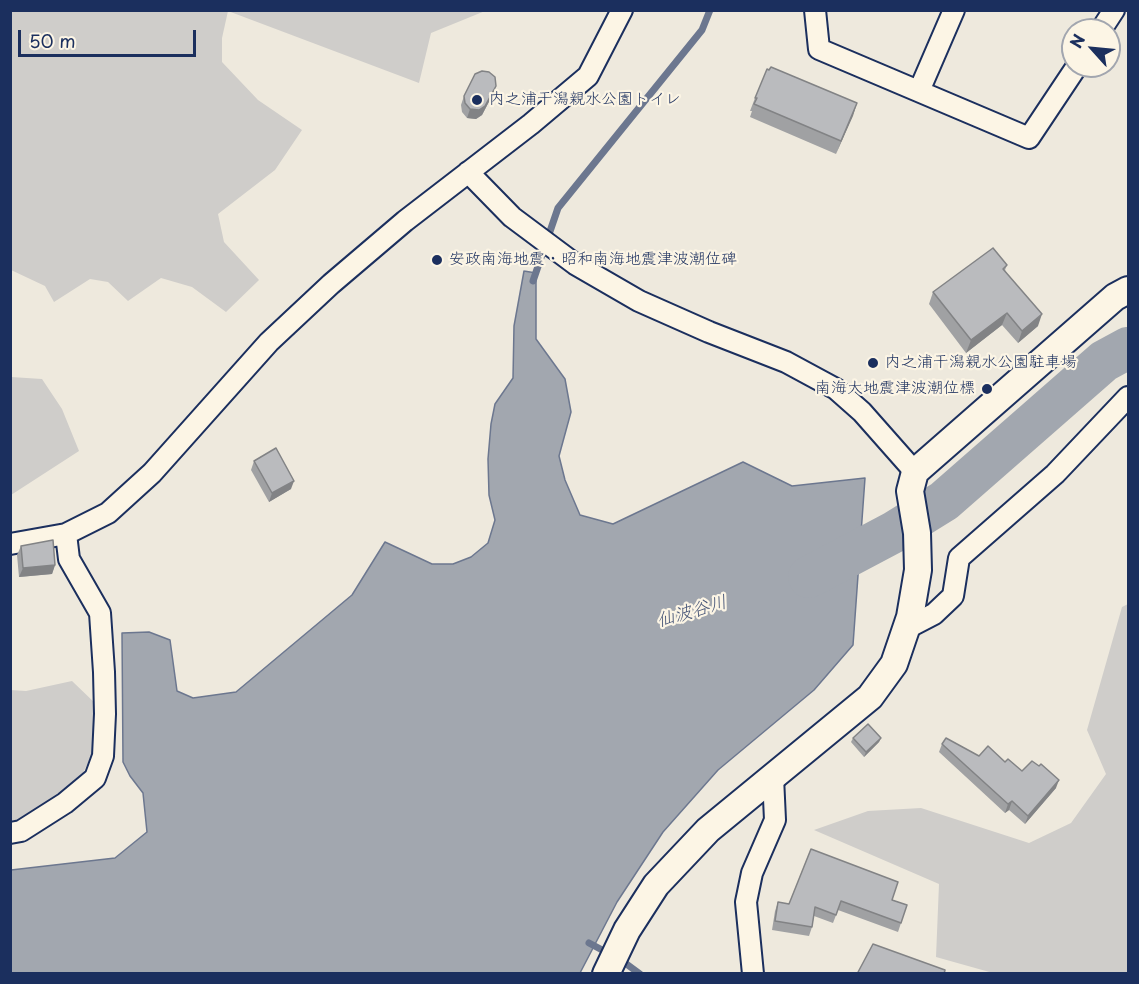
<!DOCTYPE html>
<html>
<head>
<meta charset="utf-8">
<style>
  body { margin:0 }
  #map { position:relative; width:1139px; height:984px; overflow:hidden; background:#eee9dd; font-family:"Playpen Sans",sans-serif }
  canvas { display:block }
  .frame { position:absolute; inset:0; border:12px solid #1b2f5e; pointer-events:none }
  .north { position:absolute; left:1061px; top:18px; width:60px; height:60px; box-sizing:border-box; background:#fcf5e5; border:2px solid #a2a6af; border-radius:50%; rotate:297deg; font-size:16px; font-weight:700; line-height:24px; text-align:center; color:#1b2f5e }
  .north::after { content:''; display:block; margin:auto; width:21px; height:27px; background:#1b2f5e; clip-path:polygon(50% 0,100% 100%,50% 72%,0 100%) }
  .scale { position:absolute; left:18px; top:30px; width:178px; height:27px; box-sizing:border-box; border:3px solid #1b2f5e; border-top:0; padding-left:8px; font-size:18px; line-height:21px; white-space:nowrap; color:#1b2f5e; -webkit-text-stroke:4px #fcf5e5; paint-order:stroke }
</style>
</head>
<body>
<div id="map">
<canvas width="1139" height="984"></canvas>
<div class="frame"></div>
<div class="north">N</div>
<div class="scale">50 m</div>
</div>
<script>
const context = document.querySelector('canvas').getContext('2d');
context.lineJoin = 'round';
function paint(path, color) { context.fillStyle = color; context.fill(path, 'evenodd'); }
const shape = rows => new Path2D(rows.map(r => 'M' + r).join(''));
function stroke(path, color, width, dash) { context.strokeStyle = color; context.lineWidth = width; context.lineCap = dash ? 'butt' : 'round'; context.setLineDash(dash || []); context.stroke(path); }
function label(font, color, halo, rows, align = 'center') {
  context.font = font + ' "Playpen Sans","Klee One",sans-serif'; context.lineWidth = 4.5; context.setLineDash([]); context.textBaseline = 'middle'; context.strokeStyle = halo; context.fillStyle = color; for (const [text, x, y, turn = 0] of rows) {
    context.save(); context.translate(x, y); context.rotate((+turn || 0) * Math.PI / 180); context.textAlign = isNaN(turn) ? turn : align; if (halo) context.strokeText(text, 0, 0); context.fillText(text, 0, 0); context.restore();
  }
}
const green = shape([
  [11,10,485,10,485,11,431,33,419,83,228,11,222,38,222,62,258,100,302,130,275,170,218,214,224,242,259,280,226,312,192,287,161,278,128,301,108,282,90,279,54,302,45,286,11,270],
  [11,377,42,379,62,409,79,451,11,495],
  [1128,604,1128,973,993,973,936,957,939,884,814,830,868,811,921,808,1029,843,1071,823,1106,774,1087,730,1122,607],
  [72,681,97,705,92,755,81,777,22,819,11,821,10,690,26,691]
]);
const water = shape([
  [524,271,536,273,536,339,565,379,571,412,559,456,565,480,580,515,613,524,743,462,792,486,865,478,853,645,814,690,718,770,663,832,617,902,580,973,11,973,11,870,115,858,147,832,143,793,130,776,123,762,122,633,149,632,170,640,177,691,193,698,236,692,352,595,385,542,432,564,453,564,471,557,488,543,495,520,489,495,488,459,491,424,495,404,513,378,514,326,524,271]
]);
const stream = shape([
  [533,281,558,208,702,30,710,10],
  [589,943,621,960,640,974]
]);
const river = shape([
  [809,577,894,532,944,501,1104,361,1128,348]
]);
const minor = shape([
  [815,10,819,49,1029,138,1077,66],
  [1101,30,1114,10],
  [919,91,954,10],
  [468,172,512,217,575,264,639,301,709,332,786,362,836,389,862,412,915,472],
  [10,544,66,534,108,513,152,473,269,342,331,284,405,221,531,124,588,76,622,10],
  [907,628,934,614,953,596,959,558,1055,474,1128,397],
  [10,833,21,831,65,803,95,778,103,756,105,714,104,672,100,613,69,559,66,534],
  [753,974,746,902,752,873,775,820,773,777]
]);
const tertiary = shape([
  [606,974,627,930,656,885,708,830,870,697,894,664,910,617,918,570,917,533,910,491,915,472,1115,297,1128,290]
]);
const wall = shape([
  [493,94,482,115,476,119,467,118,462,112,461,105,464,96],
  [755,98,857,103,836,154,750,117,752,111,750,111],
  [1007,265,1005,270,1038,326,1018,343,1002,325,966,353,929,304,933,292],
  [254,461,291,489,269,502,251,470],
  [21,546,55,565,52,574,19,577,17,555],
  [853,738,881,738,879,742,864,757,851,742],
  [942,744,979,756,1005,762,1056,788,1025,824,1009,810,1005,813,939,752],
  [811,849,892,900,907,905,898,932,838,910,833,923,814,916,812,927,809,936,772,930,775,911,778,902,789,904]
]);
const shadedWall = shape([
  [496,86,493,94,482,115,476,119,467,118,470,109],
  [857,103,853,116,836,154,841,141],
  [1007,313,1002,325,966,353,971,340],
  [1042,314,1038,326,1018,343,1022,331],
  [294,481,291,489,269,502,272,493],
  [55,565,52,574,19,577,23,568],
  [881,738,879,742,864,757,866,752],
  [1059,780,1056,788,1025,824,1028,816],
  [1012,801,1009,810,1005,813,1008,804]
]);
const building = shape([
  [771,67,857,103,841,141,754,104,757,98,755,98,767,69,769,70,771,67],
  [482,71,489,72,495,77,496,86,485,106,479,110,470,109,465,103,464,96,475,74,482,71],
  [993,248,1007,265,1003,269,1042,314,1022,331,1007,313,971,340,933,292,993,248],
  [276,448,294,481,272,493,254,461,276,448],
  [53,540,55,565,23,568,21,546,53,540],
  [868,724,881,738,866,752,853,738,868,724],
  [946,738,979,756,988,746,1005,762,1008,759,1022,771,1032,761,1039,766,1041,764,1059,780,1028,816,1012,801,1008,804,942,744,946,738],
  [811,849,898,882,892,900,907,905,901,923,841,901,836,915,815,907,812,927,775,921,778,902,789,904,811,849],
  [873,944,945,970,944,974,857,974,873,944]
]);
const markers = [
  [477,100,6,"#1b2f5e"],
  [437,260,6,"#1b2f5e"],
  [873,363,6,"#1b2f5e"],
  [987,389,6,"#1b2f5e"]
];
const poiNames = [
  ["内之浦干潟親水公園トイレ",489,100],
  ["安政南海地震・昭和南海地震津波潮位碑",449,260],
  ["内之浦干潟親水公園駐車場",885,363],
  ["南海大地震津波潮位標",975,389,"right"]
];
const waterNames = [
  ["仙波谷川",692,612,-16]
];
paint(green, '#cfcdca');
paint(water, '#a2a7af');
stroke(water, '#6c778f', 1.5);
stroke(stream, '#6c778f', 7);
stroke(river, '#a2a7af', 42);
stroke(minor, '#1b2f5e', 24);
stroke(tertiary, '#1b2f5e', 30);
stroke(minor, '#fcf5e5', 20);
stroke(tertiary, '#fcf5e5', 26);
paint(wall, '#a0a1a3');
paint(shadedWall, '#828385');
paint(building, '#babbbe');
stroke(building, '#828385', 1.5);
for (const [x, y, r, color] of markers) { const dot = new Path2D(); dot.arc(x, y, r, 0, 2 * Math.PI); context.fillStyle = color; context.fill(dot); stroke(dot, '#fcf5e5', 2); }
label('16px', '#1b2f5e', '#fcf5e5', poiNames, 'left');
label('italic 18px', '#445376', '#fcf5e5', waterNames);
</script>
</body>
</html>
